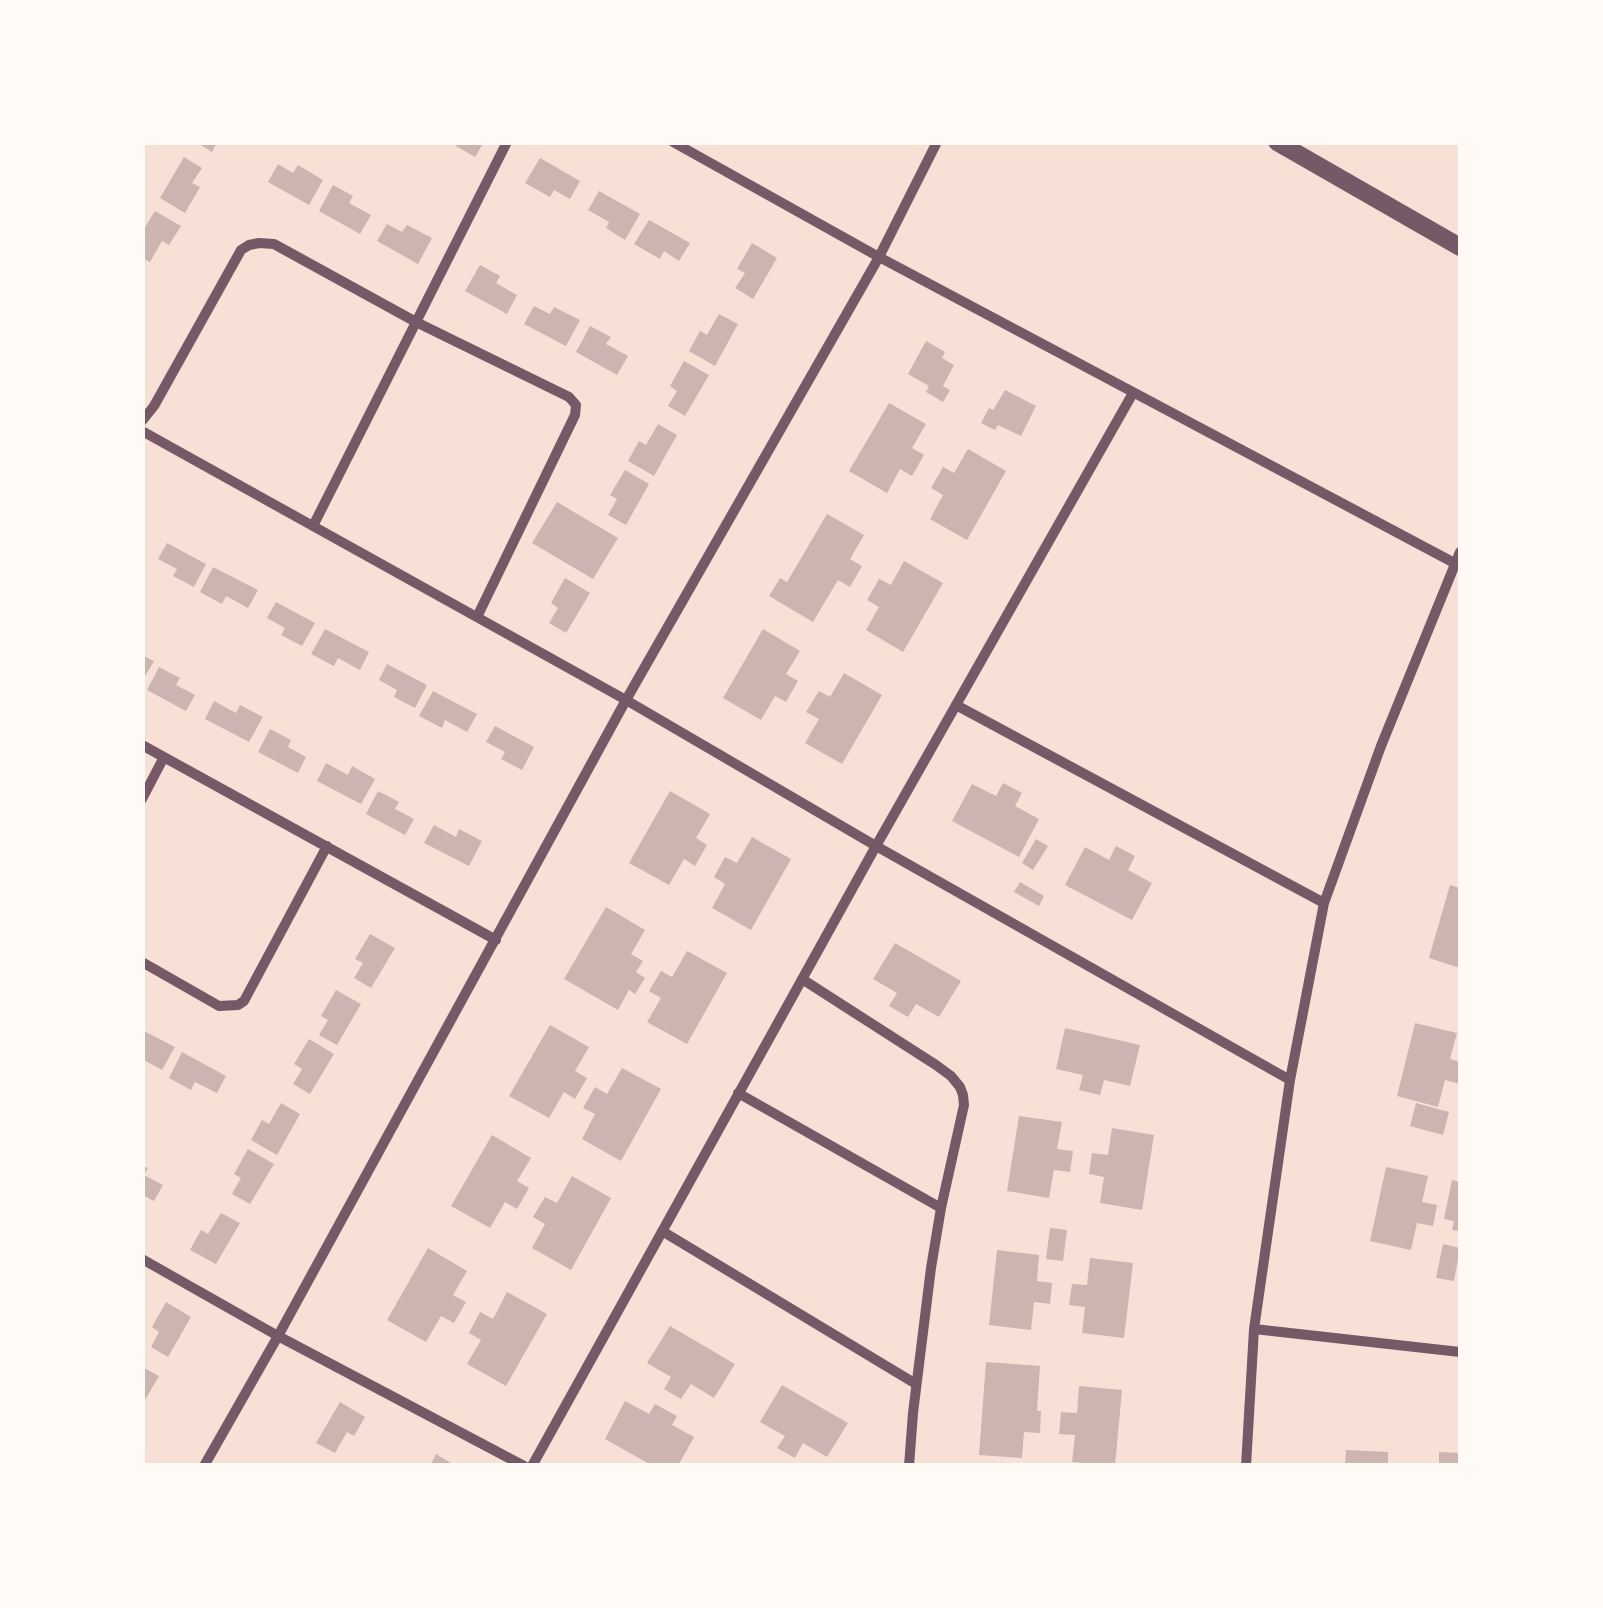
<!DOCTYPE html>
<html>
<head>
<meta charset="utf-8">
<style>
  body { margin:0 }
  #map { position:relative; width:1603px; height:1608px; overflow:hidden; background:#f7e1d7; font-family:Figtree,sans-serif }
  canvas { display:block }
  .frame { position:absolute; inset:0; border:145px solid #fffaf5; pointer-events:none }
</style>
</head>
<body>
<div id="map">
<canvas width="1603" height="1608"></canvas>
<div class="frame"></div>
</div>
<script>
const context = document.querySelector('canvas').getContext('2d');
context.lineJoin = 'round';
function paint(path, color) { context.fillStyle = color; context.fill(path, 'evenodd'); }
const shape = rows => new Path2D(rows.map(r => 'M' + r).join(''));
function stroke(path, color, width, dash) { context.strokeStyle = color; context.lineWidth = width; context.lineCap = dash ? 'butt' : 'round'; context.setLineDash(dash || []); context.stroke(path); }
const building = shape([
  [196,142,217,142,212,152],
  [457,142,484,142,475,157,456,146],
  [184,157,202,168,192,183,200,187,185,213,160,198],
  [540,158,580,181,570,199,554,190,550,197,525,183],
  [278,164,293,173,298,165,323,180,309,205,268,182],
  [333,185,353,196,349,203,371,215,360,234,319,211],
  [599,191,640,214,625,240,606,228,609,222,588,210],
  [155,211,181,226,169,245,162,241,150,262,142,258,142,232],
  [649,220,690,243,679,261,664,251,660,259,634,244],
  [387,224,402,232,407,225,432,238,418,264,377,241],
  [752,243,777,258,753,299,735,288,745,273,737,269],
  [480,265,500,276,496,283,517,295,507,314,465,291],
  [534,306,550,314,554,307,580,320,566,346,524,324],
  [719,314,738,324,715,366,689,351,700,331,707,335],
  [590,326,611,337,606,344,628,356,617,375,576,352],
  [926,341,945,352,942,358,954,365,943,386,950,390,943,402,926,392,929,386,908,374],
  [684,361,709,375,685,416,668,406,677,391,670,386],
  [1005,390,1036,406,1021,436,998,425,995,430,981,423,989,408,993,410],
  [889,403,926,424,912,448,924,455,912,476,900,469,887,493,849,471],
  [658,424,677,435,654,476,628,461,639,441,646,445],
  [968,449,1006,471,967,540,930,519,943,495,931,488,943,467,954,473],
  [625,470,649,484,626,525,608,515,617,499,610,495],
  [557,502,618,538,593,579,532,543],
  [827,514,864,535,850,559,862,566,850,587,838,580,813,622,769,596,780,578,787,582],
  [167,543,206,564,194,587,173,576,177,569,158,559],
  [904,561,943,583,903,652,866,630,879,607,867,600,879,579,891,585],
  [213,567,258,590,248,608,226,596,222,604,200,592],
  [565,578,590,593,566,633,549,623,558,608,551,603],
  [276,602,315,623,302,646,281,635,285,628,267,618],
  [325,629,369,652,360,670,338,658,334,666,311,654],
  [763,629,800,651,786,674,798,681,786,702,775,696,761,720,723,698],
  [142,655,154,661,142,681],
  [387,664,427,685,415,708,394,697,397,690,379,680],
  [159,667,180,678,176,685,195,695,186,711,147,690],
  [844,673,882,695,842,764,805,743,819,719,806,712,819,691,830,697],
  [433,691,477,714,467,732,445,720,442,728,419,716],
  [214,701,236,713,240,705,263,717,249,742,205,719],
  [495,726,534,747,522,770,501,759,505,752,486,742],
  [270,729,291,740,288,747,306,757,298,773,258,752],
  [326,763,348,775,352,766,375,779,361,804,317,781],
  [1003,783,1022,793,1015,806,1039,819,1019,857,952,821,972,784,996,796],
  [378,791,399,802,395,809,414,819,405,835,366,814],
  [670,791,710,814,696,838,707,845,695,866,684,859,669,885,629,863],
  [434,825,456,837,459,829,482,841,469,866,424,843],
  [752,837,791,859,751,930,712,908,725,884,714,877,725,857,737,863],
  [1036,839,1048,846,1033,870,1022,863],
  [1116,846,1135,856,1128,870,1152,883,1132,920,1065,885,1085,847,1109,860],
  [1020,882,1044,896,1039,906,1014,892],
  [1450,885,1460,888,1460,968,1429,958],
  [606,907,645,930,631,954,643,961,636,972,645,978,635,994,629,990,618,1010,564,979],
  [370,934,395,948,371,988,354,978,363,963,355,959],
  [895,943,961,981,939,1017,916,1004,908,1017,889,1006,897,993,873,979],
  [687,951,727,973,687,1044,647,1022,661,998,649,991,661,971,672,977],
  [336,990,361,1004,337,1045,319,1035,328,1020,321,1016],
  [1415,1023,1457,1033,1450,1059,1460,1062,1460,1084,1445,1080,1438,1107,1397,1096],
  [550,1025,589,1047,575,1071,587,1078,575,1099,564,1092,549,1118,509,1096],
  [1065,1028,1140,1045,1130,1086,1104,1080,1100,1095,1079,1090,1083,1075,1056,1069],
  [142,1030,175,1047,162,1070,142,1059,145,1052,142,1050],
  [309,1039,334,1054,310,1094,293,1084,302,1069,294,1064],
  [182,1052,226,1076,217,1093,195,1082,191,1090,169,1078],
  [622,1068,661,1089,621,1161,582,1139,595,1114,583,1108,595,1087,607,1094],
  [281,1103,300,1114,277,1155,251,1140,262,1120,269,1124],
  [1416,1103,1449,1112,1443,1135,1410,1126],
  [1019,1116,1062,1122,1057,1149,1073,1151,1070,1172,1054,1170,1049,1198,1007,1191],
  [1112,1128,1154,1135,1142,1210,1100,1203,1104,1177,1089,1174,1092,1153,1108,1155],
  [492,1135,531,1158,517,1181,529,1188,517,1209,505,1202,490,1228,451,1206],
  [248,1149,274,1164,250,1204,232,1194,241,1178,234,1174],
  [142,1165,148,1168,144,1175,163,1185,154,1201,142,1195],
  [1386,1167,1428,1176,1422,1202,1437,1205,1433,1226,1417,1223,1411,1250,1370,1241],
  [572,1176,611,1198,571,1270,532,1248,545,1224,533,1217,545,1197,557,1203],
  [1452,1180,1460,1182,1460,1231,1452,1230,1454,1221,1444,1219],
  [221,1213,240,1223,216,1264,190,1250,201,1230,208,1234],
  [1050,1228,1067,1230,1063,1261,1046,1259],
  [1443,1244,1460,1248,1454,1281,1436,1278],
  [428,1248,467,1271,453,1295,466,1302,454,1323,441,1316,426,1342,387,1320],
  [997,1250,1039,1255,1037,1281,1052,1283,1050,1304,1034,1302,1031,1330,989,1325],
  [1090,1258,1133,1263,1124,1338,1082,1333,1085,1307,1069,1305,1072,1284,1087,1285],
  [507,1292,547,1314,506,1386,467,1364,481,1340,469,1333,480,1312,493,1319],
  [166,1302,191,1317,168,1357,151,1347,159,1332,152,1327],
  [670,1326,735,1364,714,1398,691,1384,681,1399,664,1389,671,1377,647,1363],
  [986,1362,1040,1366,1037,1411,1041,1411,1040,1433,1024,1432,1022,1458,979,1455],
  [142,1367,159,1376,142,1405],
  [782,1385,848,1423,827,1457,803,1443,795,1458,777,1448,785,1436,760,1422],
  [1079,1386,1122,1390,1115,1466,1072,1462,1075,1435,1059,1434,1061,1412,1077,1413],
  [625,1401,649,1414,655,1404,677,1416,672,1425,694,1437,678,1466,653,1466,605,1439],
  [340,1402,365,1417,354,1436,347,1432,335,1453,316,1443],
  [1346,1450,1388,1452,1388,1466,1345,1466],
  [1439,1452,1460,1453,1460,1466,1439,1466],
  [436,1454,456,1466,430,1466]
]);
const minor = shape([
  [673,142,879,257,1460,566],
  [142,421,154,406,241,250,249,245,259,243,274,244,416,322,569,397,576,405,575,415,477,617],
  [142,431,626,700,876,846,1290,1080],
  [313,526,507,142],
  [956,705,1324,903],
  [142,745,496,940],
  [142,799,164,757],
  [142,962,219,1006,238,1005,244,1001,327,846],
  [802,979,936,1065,951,1076,960,1087,963,1095,964,1105,941,1208,931,1268,913,1413,909,1466],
  [738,1093,941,1208],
  [662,1231,916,1384],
  [142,1259,278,1336,524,1466],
  [1254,1329,1460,1352],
  [204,1466,278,1336,626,700,879,257,937,142],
  [532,1466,876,846,1133,393],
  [1246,1466,1254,1329,1290,1080,1324,903,1381,746,1460,552]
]);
const tertiary = shape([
  [1277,142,1460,247]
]);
paint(building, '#ccb4b1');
stroke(minor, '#755966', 10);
stroke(tertiary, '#755966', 18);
</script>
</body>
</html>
